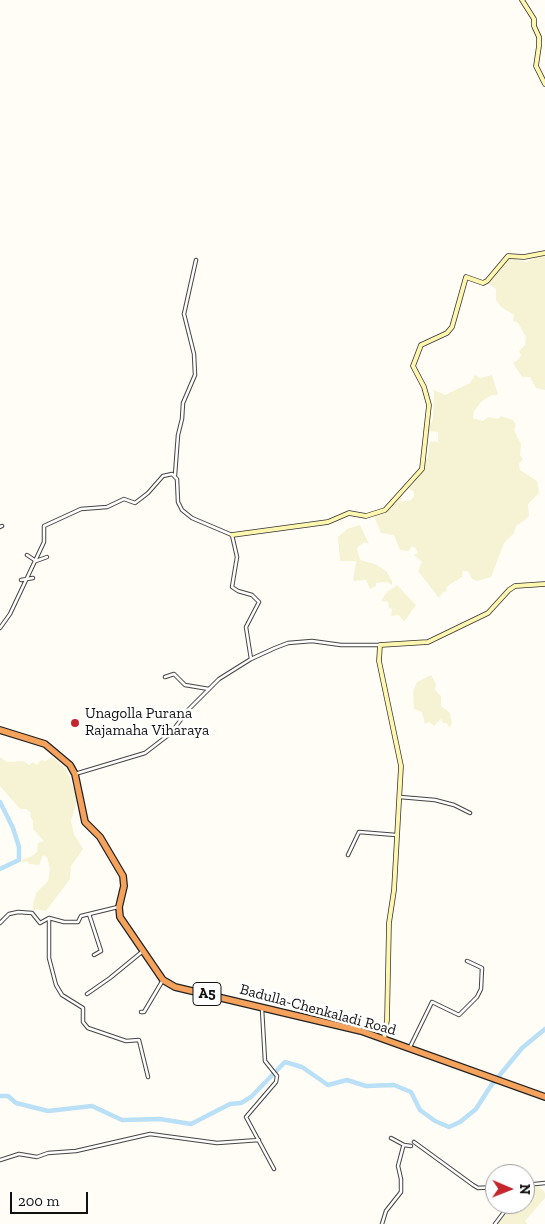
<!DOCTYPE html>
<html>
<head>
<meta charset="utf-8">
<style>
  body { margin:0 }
  #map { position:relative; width:545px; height:1224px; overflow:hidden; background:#fffdf5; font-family:"Zilla Slab",serif }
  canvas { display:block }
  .north { position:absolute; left:485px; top:1164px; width:50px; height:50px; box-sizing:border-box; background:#fff; border:1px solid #a0a0a0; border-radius:50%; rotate:91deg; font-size:14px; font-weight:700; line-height:20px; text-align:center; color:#111 }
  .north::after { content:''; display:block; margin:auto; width:18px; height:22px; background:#c4262e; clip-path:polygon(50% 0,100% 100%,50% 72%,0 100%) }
  .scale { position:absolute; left:10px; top:1192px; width:78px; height:22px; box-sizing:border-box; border:2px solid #111; border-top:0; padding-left:6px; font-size:15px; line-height:18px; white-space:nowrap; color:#111; -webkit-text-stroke:4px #fff; paint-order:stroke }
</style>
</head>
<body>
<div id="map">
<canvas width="545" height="1224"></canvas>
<div class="north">N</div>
<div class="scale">200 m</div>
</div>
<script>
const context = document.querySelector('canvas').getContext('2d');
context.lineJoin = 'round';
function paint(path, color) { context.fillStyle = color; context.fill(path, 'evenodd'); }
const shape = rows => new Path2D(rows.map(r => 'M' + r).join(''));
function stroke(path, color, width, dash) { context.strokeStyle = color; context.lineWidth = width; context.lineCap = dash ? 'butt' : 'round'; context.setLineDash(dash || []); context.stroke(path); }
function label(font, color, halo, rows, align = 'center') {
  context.font = font + ' "Zilla Slab",serif'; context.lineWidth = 5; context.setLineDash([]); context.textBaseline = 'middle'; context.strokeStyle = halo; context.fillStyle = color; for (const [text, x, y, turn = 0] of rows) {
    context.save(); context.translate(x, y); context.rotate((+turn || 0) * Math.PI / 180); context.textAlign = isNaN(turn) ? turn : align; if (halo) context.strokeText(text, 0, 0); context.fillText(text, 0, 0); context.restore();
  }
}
const farmland = shape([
  [542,255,545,257,545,390,536,388,530,377,522,377,513,363,518,360,521,355,519,351,525,345,526,337,518,323,513,321,514,315,501,307,496,300,496,289,489,284,493,275,505,262,512,258,526,262],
  [475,375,480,378,492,375,498,395,492,395,482,401,474,411,473,418,483,421,488,417,498,419,501,416,513,420,516,425,514,430,521,444,520,455,523,459,519,464,520,470,537,481,539,493,528,504,529,516,526,519,516,526,514,533,504,543,491,577,477,581,472,579,468,571,463,571,462,577,449,585,446,588,447,591,443,592,439,598,418,571,422,562,414,555,418,553,416,549,412,546,409,551,400,550,394,535,381,533,374,516,388,510,402,494,401,502,411,500,414,496,414,492,409,488,424,470,425,462,428,458,429,444,431,441,438,442,438,432,428,431,433,419,434,390,445,395,470,383],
  [360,525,369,544,364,542,357,548,360,560,375,564,386,571,392,581,392,585,387,582,376,583,376,586,370,589,366,580,353,581,356,561,340,561,338,537,347,529],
  [397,585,416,605,404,622,399,615,391,616,392,609,389,608,388,602,381,601,387,592],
  [431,675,436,684,435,690,441,696,441,706,450,713,452,724,449,727,447,723,443,723,441,719,434,726,429,722,425,724,422,712,414,709,413,691,417,682],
  [0,757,7,762,23,761,29,765,33,762,37,765,41,760,46,761,52,757,66,769,76,795,77,801,71,821,74,834,83,849,71,866,70,879,46,911,35,909,33,911,33,903,37,892,48,881,50,869,47,857,43,855,39,865,29,864,27,861,22,863,22,860,32,856,37,852,38,843,44,841,33,829,33,821,30,816,31,813,26,809,20,809,0,786],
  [534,1185,538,1185,545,1193,545,1198,525,1221,528,1224,498,1224,512,1204,525,1204,525,1187]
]);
const river = shape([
  [0,802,13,828,19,847,19,860,0,869],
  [0,1096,8,1096,16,1103,48,1111,92,1106,122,1120,160,1119,191,1124,230,1104,241,1103,251,1097,285,1062,302,1067,328,1085,347,1080,366,1086,394,1085,411,1092,420,1110,435,1121,449,1127,460,1122,476,1109,490,1087,522,1048,545,1029]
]);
const street = shape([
  [175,475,178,435,182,419,183,403,195,375,194,354,184,314,196,260],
  [0,527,2,526],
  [27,555,36,561,47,557],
  [21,580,33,578],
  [0,628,10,614,44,542,44,526,81,509,107,507,124,499,135,503,148,493,163,476,172,474,177,479,178,502,182,510,192,518,232,535,237,557,232,587,238,591,252,595,259,602,246,627,251,659],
  [165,677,174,674,185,685,209,689],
  [75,774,145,753,171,733,188,710,219,679,251,659,275,648,288,643,312,641,341,645,380,645],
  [400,797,435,800,454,805,470,813],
  [348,855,359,832,396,835],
  [89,914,101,951,94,955],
  [49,918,49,958,56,985,62,995,83,1008,83,1022,88,1028,126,1041,139,1040,148,1077],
  [0,923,9,914,18,912,32,913,40,923,49,918,64,922,78,922,81,916,118,907],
  [87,994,110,978,143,951],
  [262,1009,265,1061,277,1076,276,1082,246,1117,274,1169],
  [141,1012,144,1012,163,980],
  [410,1047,432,1002,459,1015,477,997,481,989,482,968,467,961],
  [391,1138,404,1145],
  [414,1142,473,1185,478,1188,495,1187],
  [0,1160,19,1154,37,1157,48,1153,76,1151,150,1134,217,1143,259,1140],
  [525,1185,545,1183],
  [382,1224,386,1211,401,1192,401,1179,398,1166,403,1147,404,1145,411,1146],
  [495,1224,510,1204]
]);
const secondary = shape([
  [522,0,534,19,534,26,539,37,539,46,536,66,545,84],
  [232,535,328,522,349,513,366,516,385,510,422,469,429,405,424,387,413,366,421,345,447,333,452,327,466,277,483,283,487,281,508,256,524,257,545,253],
  [384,1039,387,1020,389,923,394,890,401,766,379,661,380,645,428,642,488,613,509,590,515,586,545,584]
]);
const highway = shape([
  [0,730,45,744,70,765,75,774,85,822,100,837,123,876,124,886,119,907,120,917,163,980,175,987,361,1031,545,1097]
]);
const markers = [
  [75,723,5,"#c4262e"]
];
const shields = [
  [207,994,28]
];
const shieldNames = [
  ["A5",207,994]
];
const poiNames = [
  ["Unagolla Purana",85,714],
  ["Rajamaha Viharaya",85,731]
];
const streetNames = [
  ["Badulla-Chenkaladi Road",318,1010,15]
];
paint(farmland, '#f6f3d4');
stroke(river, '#b9e0f7', 4.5);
stroke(street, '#444', 4.5);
stroke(secondary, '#333', 5.5);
stroke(highway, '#222', 8);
stroke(street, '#fff', 2.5);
stroke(secondary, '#fff6b0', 4);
stroke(highway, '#f5a25d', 5.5);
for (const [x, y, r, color] of markers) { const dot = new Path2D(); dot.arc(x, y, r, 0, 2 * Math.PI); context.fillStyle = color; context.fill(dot); stroke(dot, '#fff', 2); }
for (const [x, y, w] of shields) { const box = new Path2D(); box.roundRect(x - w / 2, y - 11.5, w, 23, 4); context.fillStyle = '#fff'; context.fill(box); stroke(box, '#111', 1); }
label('bold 14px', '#111', null, shieldNames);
label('15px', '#111', '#fff', poiNames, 'left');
label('15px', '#111', '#fff', streetNames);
</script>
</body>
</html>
